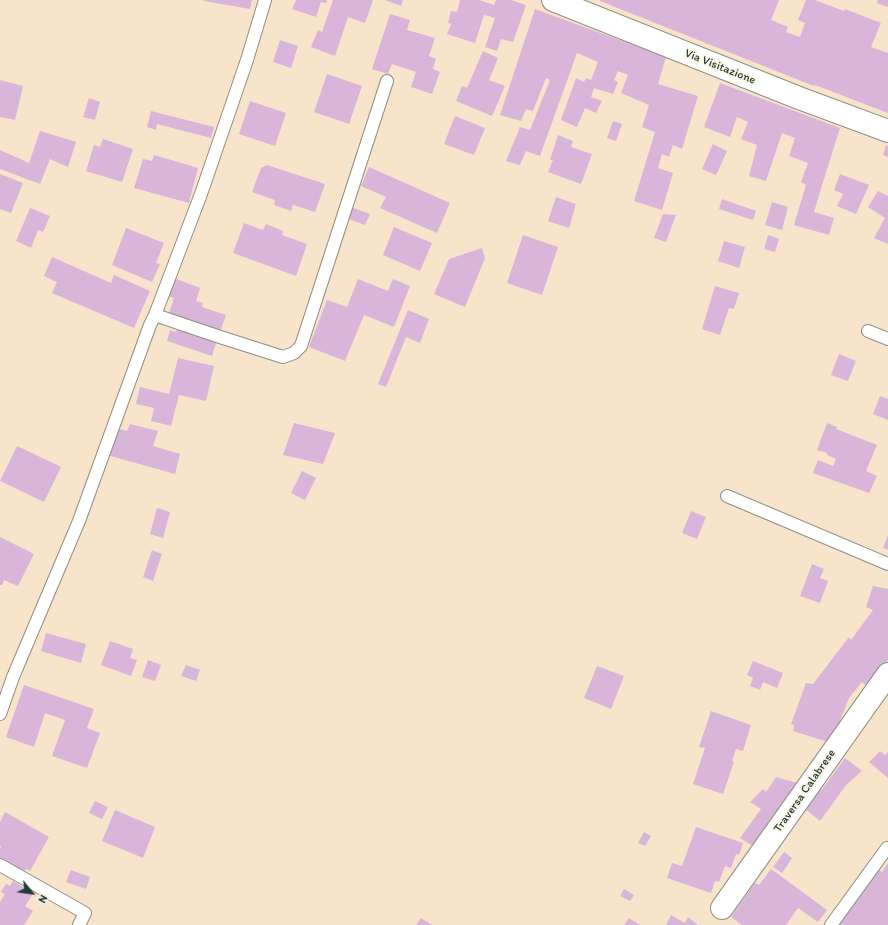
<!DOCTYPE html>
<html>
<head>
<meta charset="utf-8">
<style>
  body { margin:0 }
  #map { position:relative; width:888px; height:925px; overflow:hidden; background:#f7e4cb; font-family:Itim,sans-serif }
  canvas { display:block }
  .north { position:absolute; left:12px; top:873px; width:40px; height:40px; -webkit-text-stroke:3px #fcf5e5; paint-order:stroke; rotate:119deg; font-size:11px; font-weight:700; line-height:16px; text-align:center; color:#1f3d34 }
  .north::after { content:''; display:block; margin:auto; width:14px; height:18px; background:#1f3d34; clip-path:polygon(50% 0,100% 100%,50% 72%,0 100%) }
</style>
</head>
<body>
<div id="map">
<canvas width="888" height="925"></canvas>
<div class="north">N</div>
</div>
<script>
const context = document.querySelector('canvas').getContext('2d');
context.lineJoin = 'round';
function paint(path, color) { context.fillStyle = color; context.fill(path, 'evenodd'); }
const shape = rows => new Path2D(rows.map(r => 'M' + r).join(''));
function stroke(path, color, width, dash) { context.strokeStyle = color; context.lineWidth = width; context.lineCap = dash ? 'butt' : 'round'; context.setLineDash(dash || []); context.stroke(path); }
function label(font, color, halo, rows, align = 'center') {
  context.font = font + ' Itim,sans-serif'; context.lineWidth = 4; context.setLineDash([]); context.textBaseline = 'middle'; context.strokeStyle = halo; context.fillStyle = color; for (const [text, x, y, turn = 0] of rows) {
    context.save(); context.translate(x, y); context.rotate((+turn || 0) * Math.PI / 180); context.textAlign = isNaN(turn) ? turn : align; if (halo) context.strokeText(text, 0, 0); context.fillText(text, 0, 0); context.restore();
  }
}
const building = shape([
  [204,0,252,0,250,9,204,1],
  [296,0,327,0,326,3,321,2,316,17,292,9],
  [333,0,373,0,365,23,348,17,335,56,311,47,318,30,322,32],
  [385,0,403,0,401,6],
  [460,0,479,0,494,5,496,0,511,0,526,5,513,42,501,39,497,51,485,47,495,18,484,15,475,43,447,34,451,24,448,23,451,11,457,12],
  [600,0,779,0,771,20,788,27,786,32,800,37,805,23,798,20,806,0,815,0,844,11,845,9,881,23,871,47,888,53,888,113,815,85,814,86,600,1],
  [878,0,888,0,888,7,877,3],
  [535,9,666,57,658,84,698,96,682,149,673,145,669,157,662,154,658,168,673,173,662,210,634,201,655,132,642,127,649,105,621,93,628,75,618,71,614,80,618,82,613,94,594,88,591,97,602,101,596,113,585,108,577,127,561,120,576,78,584,82,586,78,591,80,598,62,577,53,540,156,526,151,520,165,506,161,520,127,530,130,550,80,546,78,533,111,526,109,521,121,500,115],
  [390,14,410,20,407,30,435,38,429,56,436,59,433,69,440,72,432,94,411,87,416,72,392,64,388,74,372,69],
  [280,40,298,46,291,68,273,62],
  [483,51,498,58,489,80,505,86,492,116,456,101,462,86,467,88],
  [327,74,362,86,349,124,314,112],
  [0,80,23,86,15,120,0,117],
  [720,83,840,128,823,182,814,212,834,218,829,235,794,225,806,185,801,182,808,163,789,156,795,138,782,133,766,181,749,176,757,145,741,139,748,122,737,117,730,137,704,127],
  [89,98,100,102,95,120,83,117],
  [250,101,286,113,275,146,239,134],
  [151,111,214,127,211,138,157,124,156,130,147,127],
  [455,116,485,128,474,155,444,144],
  [613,121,622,124,616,141,607,138],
  [40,131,76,142,68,167,50,159,40,184,0,169,0,150,29,163],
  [558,135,573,141,571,147,592,154,581,184,548,172,553,160,550,160],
  [103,139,133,149,122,182,86,171,94,145,100,147],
  [713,144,727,151,716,175,702,169],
  [886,145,888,146,888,157,883,155],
  [154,155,198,168,189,203,134,188,143,159,152,161],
  [267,165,325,184,315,212,293,205,291,211,274,205,275,200,252,192,261,168],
  [369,167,450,203,437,233,380,208,386,197,361,186],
  [0,174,23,183,11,213,0,209],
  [840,174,869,185,856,214,837,206,843,194,834,190],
  [878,191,888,196,888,244,874,238,885,218,868,207],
  [556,197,576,204,569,228,548,221],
  [722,199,756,211,753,220,719,209],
  [772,202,788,207,782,230,765,225],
  [351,207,370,214,365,225,346,218],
  [30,208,50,216,43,232,38,230,31,248,16,241],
  [663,214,676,215,666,242,654,238],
  [244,223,263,230,266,224,283,231,282,235,307,244,296,276,233,253],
  [394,227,432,243,420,271,383,255],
  [126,228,164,243,156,263,160,264,152,282,112,265],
  [523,235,558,247,542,295,507,283],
  [768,235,779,239,775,252,764,249],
  [724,241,745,247,739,268,718,261],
  [482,248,485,258,465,307,434,294,449,259],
  [52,257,111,283,114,275,150,291,134,328,52,293,57,282,44,276],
  [174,278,200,288,196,301,203,303,202,307,226,315,220,332,168,316,174,298,168,296],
  [358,279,388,291,393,279,410,286,394,327,364,315,345,361,309,347,327,300,347,307],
  [715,286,739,293,734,309,729,308,720,335,702,329],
  [408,310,429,319,420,343,406,337,386,387,378,384],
  [178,327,217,340,212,356,167,341,170,330,176,332],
  [839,354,856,361,848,381,831,375],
  [178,358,214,366,206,401,179,395,171,426,151,421,154,408,136,404,140,387,169,394],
  [880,396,888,399,888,420,873,414],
  [294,423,335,433,323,464,283,455],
  [827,423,837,427,836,429,877,445,866,471,877,476,869,493,813,473,818,460,833,466,836,459,827,455,827,453,817,450],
  [130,424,158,431,153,446,180,454,175,474,107,455,115,428,127,431],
  [17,446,61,467,44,502,0,481],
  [302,471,316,478,305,500,291,493],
  [157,508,170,512,163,538,150,534],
  [691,511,706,517,697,539,682,533],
  [888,535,888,550,883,548],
  [0,537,34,554,18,586,4,580,2,585,0,585],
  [152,550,162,554,153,581,143,577],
  [812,564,824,569,820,578,828,581,820,603,800,596],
  [873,586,888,589,888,660,867,686,862,682,849,698,831,743,793,731,794,725,791,724,806,683,813,684,849,637,851,640,873,610,866,607],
  [46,633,86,644,81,663,41,651],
  [110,641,133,649,130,658,137,660,131,676,101,665],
  [148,660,161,665,155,681,142,677],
  [753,661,783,673,777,688,763,682,760,690,750,686,753,678,747,675],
  [186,665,200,670,196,681,181,676],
  [597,666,624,676,611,709,584,698],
  [24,685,94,709,87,728,100,733,87,768,52,756,65,720,45,713,34,747,6,737],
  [711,711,751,725,743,751,736,749,732,761,734,762,723,794,693,784,705,748,699,747],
  [880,751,885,755,888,752,888,778,869,762],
  [845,758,862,771,846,785,820,821,803,807,818,788,821,791],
  [776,777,801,784,756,848,740,838,761,809,750,802,763,789,766,792],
  [95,801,108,807,102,819,89,813],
  [115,810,155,827,143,858,102,841],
  [5,812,49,837,30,871,26,869,23,874,0,861,0,849,1,847,0,846,0,822],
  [696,827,743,843,739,855,736,854,731,868,725,866,719,882,715,881,711,893,667,878,672,863,682,866],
  [644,832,651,836,645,846,638,843],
  [784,852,792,858,782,873,773,867],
  [888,863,888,925,837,925,877,869,882,872],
  [771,869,827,910,818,922,798,908,786,925,742,925,731,917,755,883,759,885],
  [71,870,90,877,86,889,66,882],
  [13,881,33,894,25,906,33,911,24,925,0,925,0,902,5,894,1,892,6,884,10,886],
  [624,889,634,895,630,901,620,896],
  [671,915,685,923,688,917,698,925,666,925],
  [421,918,432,925,416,925],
  [629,918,640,925,624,925]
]);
const lane = shape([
  [155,315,220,337,283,357,294,353,301,346,387,81],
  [868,331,888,339],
  [727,496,888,564],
  [0,714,13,677,79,521,150,325,155,315,201,194,247,60,265,0],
  [0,865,85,913,79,925],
  [831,925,887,848,888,849]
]);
const street = shape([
  [722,908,888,674]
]);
const secondary = shape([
  [553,0,799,98,888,131]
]);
const streetNames = [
  ["Via Visitazione",720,67,22],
  ["Traversa Calabrese",805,791,-55]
];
paint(building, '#d9b5da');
stroke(lane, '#8b9080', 14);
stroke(street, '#8b9080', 24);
stroke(secondary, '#8b9080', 24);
stroke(lane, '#fff', 12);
stroke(street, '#fff', 22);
stroke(secondary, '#fff', 22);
label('12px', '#1f3d34', '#fcf5e5', streetNames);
</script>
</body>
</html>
